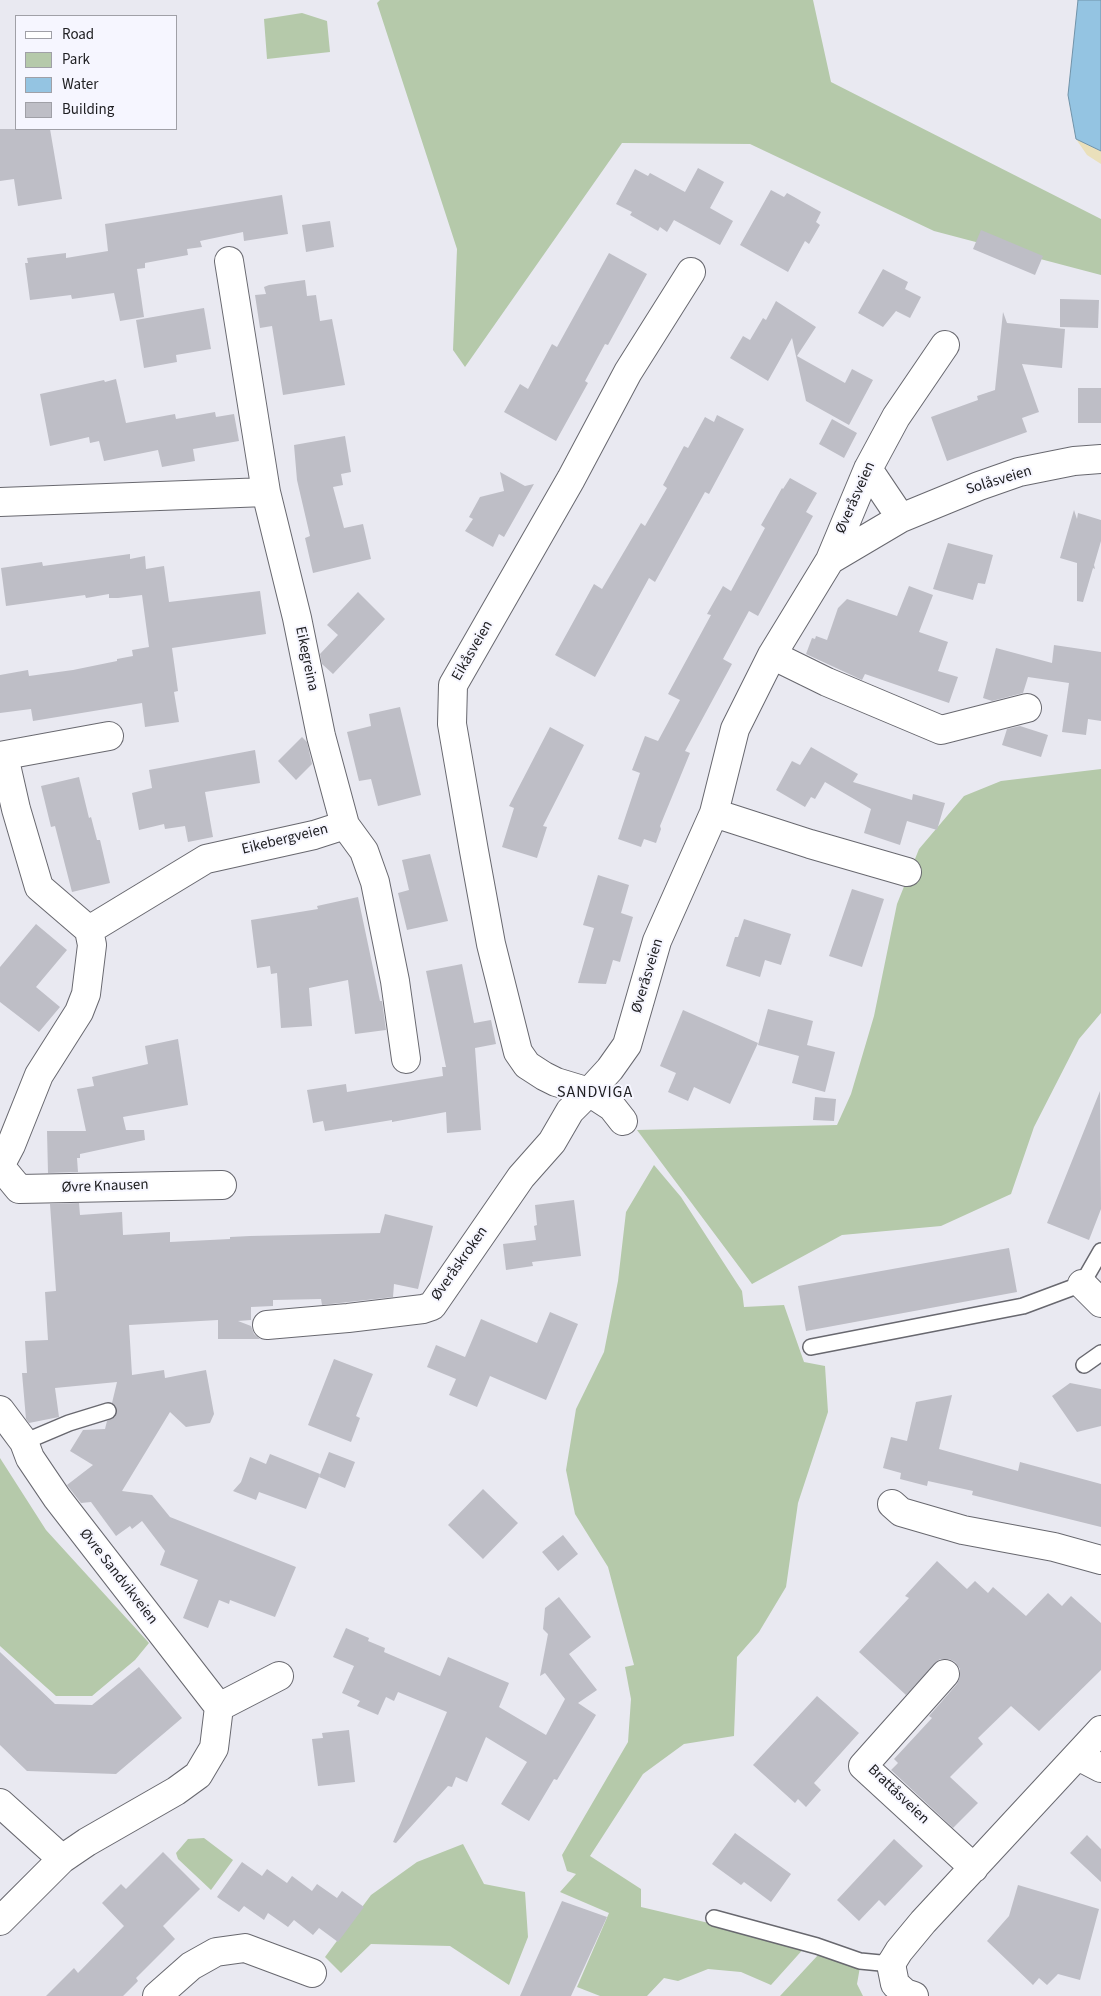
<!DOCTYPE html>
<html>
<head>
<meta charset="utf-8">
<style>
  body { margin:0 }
  #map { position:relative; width:1101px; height:1996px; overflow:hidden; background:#e9e9f1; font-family:"Source Sans 3",sans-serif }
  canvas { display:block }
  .legend { position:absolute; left:15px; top:15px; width:162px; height:115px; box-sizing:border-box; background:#f6f6ff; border:1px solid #a0a0a7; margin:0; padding:6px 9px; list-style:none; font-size:15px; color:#202023 }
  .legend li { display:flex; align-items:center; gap:10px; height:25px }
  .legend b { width:25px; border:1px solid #a0a0a7 }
</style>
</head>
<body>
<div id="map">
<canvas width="1101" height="1996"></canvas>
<ul class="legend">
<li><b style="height:6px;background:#fff"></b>Road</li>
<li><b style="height:14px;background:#b5c9aa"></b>Park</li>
<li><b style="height:14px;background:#94c4e2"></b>Water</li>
<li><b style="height:14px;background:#bebec6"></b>Building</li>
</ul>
</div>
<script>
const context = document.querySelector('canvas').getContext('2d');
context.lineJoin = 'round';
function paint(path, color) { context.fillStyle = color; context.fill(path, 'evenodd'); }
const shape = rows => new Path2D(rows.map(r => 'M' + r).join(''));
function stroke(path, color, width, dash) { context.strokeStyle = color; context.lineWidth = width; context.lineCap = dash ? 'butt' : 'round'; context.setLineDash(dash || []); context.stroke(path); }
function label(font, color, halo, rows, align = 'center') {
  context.font = font + ' "Source Sans 3",sans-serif'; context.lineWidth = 4; context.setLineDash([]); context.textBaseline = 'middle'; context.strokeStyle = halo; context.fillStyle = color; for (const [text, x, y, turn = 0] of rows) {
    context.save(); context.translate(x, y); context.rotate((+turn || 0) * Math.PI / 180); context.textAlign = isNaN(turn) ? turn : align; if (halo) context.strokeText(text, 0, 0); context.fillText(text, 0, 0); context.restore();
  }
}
const green = shape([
  [380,0,813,0,831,82,1101,219,1101,275,934,231,750,144,622,143,465,367,453,350,457,249,377,3],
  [302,13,327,21,330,52,267,59,264,19],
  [1101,769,1101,1013,1079,1039,1034,1127,1011,1194,941,1226,842,1235,752,1284,637,1130,837,1125,851,1094,874,1016,897,904,919,849,964,796,1001,781],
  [654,1165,681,1197,742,1291,744,1307,784,1305,804,1362,825,1366,828,1412,798,1503,786,1587,759,1632,737,1657,734,1736,684,1744,643,1774,590,1856,641,1889,641,1907,806,1946,771,1985,741,1972,708,1969,678,1981,664,1978,647,1996,600,1996,577,1987,609,1913,560,1892,576,1874,567,1871,562,1855,628,1742,631,1699,625,1667,634,1665,608,1567,575,1514,566,1470,576,1409,604,1352,618,1281,626,1212],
  [0,1458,46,1530,149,1643,135,1660,92,1696,56,1696,0,1646],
  [204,1838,233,1860,211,1890,178,1859,176,1853,188,1839],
  [463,1844,484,1884,525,1892,528,1937,509,1985,450,1946,371,1944,341,1973,325,1957,371,1895,417,1862],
  [819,1954,860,1967,857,1984,863,1996,780,1996]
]);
const sand = shape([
  [1076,139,1101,151,1101,164,1087,155]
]);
const water = shape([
  [1078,0,1101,0,1101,151,1076,139,1068,95,1078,0]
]);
const building = shape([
  [0,129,50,129,62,199,18,206,14,179,0,181],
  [698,168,724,182,710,208,733,221,720,245,674,220,667,232,660,227,658,231,630,215,632,212,616,204,635,169,648,176,650,173,685,192],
  [771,190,784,197,787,193,821,212,816,222,820,225,809,244,805,241,788,272,740,245],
  [282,195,288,234,244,241,243,232,200,241,202,247,187,249,188,255,145,263,145,268,137,269,144,317,120,321,114,293,72,299,71,295,30,300,25,263,28,263,27,258,66,253,66,258,108,251,105,224],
  [330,221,334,247,306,252,302,225],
  [981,230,1043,256,1035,275,973,249],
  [609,253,647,274,608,345,605,344,585,381,588,383,556,441,504,412,520,384,528,389,552,344,557,347],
  [883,269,908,282,905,289,921,297,910,318,896,311,883,327,858,313],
  [305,280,307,296,316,295,320,321,332,319,345,385,283,395,272,326,260,328,255,295,266,294,264,287,269,285],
  [1060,299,1099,300,1098,328,1060,327],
  [776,301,816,327,797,356,845,383,852,369,873,380,849,425,806,401,792,338,768,381,730,358,743,336,750,340,763,318,766,320],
  [204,308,211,349,176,355,177,362,144,368,136,320],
  [1003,312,1007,323,1065,329,1062,368,1022,364,1039,412,1022,418,1027,432,947,461,931,417,978,400,977,396,995,390],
  [116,379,126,423,175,414,176,419,215,412,216,417,234,414,239,441,193,449,195,461,162,467,158,450,104,461,99,441,90,443,89,437,50,446,40,394,104,380,105,382],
  [1078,388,1101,388,1101,423,1078,423],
  [717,415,744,429,709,494,705,492,655,582,649,578,595,677,555,655,594,584,602,589,641,523,645,526,667,488,663,485,684,446,688,448,705,417,714,422],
  [832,419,857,433,844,458,819,444],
  [345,436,351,472,341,474,343,485,333,487,344,528,363,524,371,559,313,573,305,538,310,536,297,480,294,445],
  [500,472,525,486,534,484,504,537,499,534,493,547,465,531,473,519,469,517,480,497,504,491],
  [790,478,817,493,806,512,813,516,758,616,749,611,723,659,732,664,685,751,690,753,660,826,661,829,656,843,644,839,641,847,618,839,640,773,632,770,645,736,658,741,680,700,668,694,711,615,707,614,723,586,731,591,765,528,761,525,782,488,783,489],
  [1074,510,1077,519,1078,513,1101,520,1101,541,1094,565,1095,569,1093,568,1083,602,1077,601,1077,563,1060,558],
  [948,543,993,555,985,584,978,583,973,600,933,589],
  [130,554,130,559,145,556,146,569,164,566,169,602,260,591,266,634,172,648,178,691,174,692,179,722,145,727,142,703,33,721,31,709,0,713,0,675,28,670,29,676,73,670,117,661,117,659,133,656,132,650,149,647,142,595,118,598,109,598,109,594,86,598,85,595,6,606,1,568,42,562,43,566],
  [909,586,933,595,919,632,948,642,938,671,958,677,949,703,865,674,862,680,806,654,812,638,815,639,816,636,827,640,838,608,847,599,897,616],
  [358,592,385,619,333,674,322,664,320,654,338,635,327,625],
  [1054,645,1101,652,1101,721,1088,719,1086,735,1062,732,1069,683,1028,677,1023,693,992,701,983,698,996,648,1052,663],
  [400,707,421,795,378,806,371,779,359,781,347,732,371,726,369,714],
  [1020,726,1048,735,1041,757,1002,745,1007,729],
  [550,727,584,745,543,826,547,827,537,858,502,847,514,808,509,806],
  [302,737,307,742,312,764,296,780,278,761],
  [811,747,858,774,853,782,912,800,913,794,945,803,937,830,907,821,900,845,864,833,871,809,825,782,815,799,811,797,805,807,776,790,792,761,800,765],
  [255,750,260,783,205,792,213,837,188,842,185,826,165,829,164,824,139,830,132,793,152,788,149,770],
  [79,777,89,818,91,817,97,840,100,840,110,883,72,892,55,826,51,827,41,786],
  [430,854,448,921,407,930,398,893,409,890,402,860],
  [598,875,629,885,621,913,633,917,620,962,613,960,606,984,578,983,594,928,583,925],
  [852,889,884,899,862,967,829,956],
  [358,897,380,1001,382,1001,386,1030,355,1034,348,980,309,988,312,1026,281,1028,277,973,271,974,270,966,257,968,251,920,318,909,317,906],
  [744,919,791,934,781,965,765,960,760,977,726,966,735,937,738,937],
  [36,924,67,950,36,987,60,1007,39,1032,0,1002,0,967],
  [462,964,474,1023,491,1020,496,1044,475,1048,481,1130,447,1133,446,1112,392,1122,392,1120,325,1131,323,1121,313,1123,307,1090,346,1084,347,1092,443,1076,442,1067,446,1067,426,971],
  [768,1009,813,1021,807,1045,835,1052,825,1092,792,1083,799,1056,758,1045],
  [683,1010,758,1043,730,1104,694,1087,688,1101,668,1092,676,1073,660,1066],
  [178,1039,188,1105,123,1117,126,1130,144,1130,145,1140,80,1154,80,1158,77,1158,78,1172,48,1173,47,1131,86,1131,77,1089,94,1086,92,1077,148,1064,145,1046],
  [1100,1091,1101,1209,1089,1240,1047,1223],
  [815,1097,836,1099,834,1121,813,1120],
  [574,1200,581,1256,532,1262,533,1266,506,1270,503,1244,536,1240,534,1226,537,1225,535,1205],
  [79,1203,80,1215,122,1212,123,1235,170,1232,170,1242,230,1239,230,1237,250,1236,380,1233,385,1214,433,1226,418,1289,394,1284,393,1297,322,1305,321,1299,273,1300,273,1306,251,1307,251,1320,238,1321,251,1326,254,1334,260,1339,218,1339,218,1320,129,1325,132,1375,164,1370,165,1378,206,1370,214,1414,210,1423,186,1427,170,1412,122,1491,152,1495,170,1517,296,1567,275,1617,230,1600,229,1604,219,1600,208,1628,183,1618,198,1580,160,1565,165,1551,142,1521,132,1529,130,1526,116,1536,91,1502,81,1503,70,1489,67,1485,93,1465,70,1451,83,1430,105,1429,107,1421,115,1417,117,1409,112,1403,117,1382,55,1388,59,1417,29,1423,26,1419,22,1373,27,1373,25,1341,48,1340,45,1292,56,1291,50,1204],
  [1009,1248,1017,1292,806,1331,798,1286],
  [550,1312,578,1324,546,1400,490,1376,477,1407,449,1395,456,1379,427,1367,436,1345,465,1357,481,1319,537,1343],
  [334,1359,373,1374,356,1416,360,1418,351,1442,308,1425],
  [1070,1383,1101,1389,1101,1426,1077,1432,1052,1396],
  [952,1395,939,1449,1018,1471,1020,1462,1101,1484,1101,1527,972,1495,973,1491,928,1481,927,1486,900,1479,901,1473,883,1468,891,1437,907,1441,916,1402],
  [329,1452,355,1462,345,1488,319,1477],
  [270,1454,320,1474,306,1509,259,1492,256,1500,233,1491,241,1482,250,1457,266,1464],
  [483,1489,518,1523,483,1559,448,1525],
  [563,1535,578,1554,558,1571,542,1552],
  [937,1561,967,1589,975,1581,988,1593,993,1587,1026,1616,1048,1593,1062,1606,1071,1596,1101,1623,1101,1670,1039,1731,1011,1706,978,1738,983,1744,950,1777,978,1803,953,1828,891,1770,898,1763,894,1759,932,1718,929,1716,957,1684,960,1677,960,1669,955,1662,949,1659,940,1659,906,1695,859,1652,909,1598,905,1596],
  [559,1597,591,1637,569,1654,597,1690,578,1703,596,1715,557,1780,554,1779,529,1821,501,1804,527,1762,486,1737,467,1782,456,1777,452,1787,448,1786,396,1843,393,1842,447,1712,398,1692,394,1701,386,1697,378,1715,357,1706,360,1701,342,1693,354,1666,333,1657,346,1628,369,1638,368,1641,385,1648,384,1652,440,1676,448,1657,509,1683,499,1707,546,1735,565,1699,545,1673,540,1676,548,1634,543,1629,545,1608],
  [0,1652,55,1704,92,1705,139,1667,182,1718,116,1774,27,1771,0,1745],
  [817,1696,859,1733,814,1783,821,1790,806,1807,798,1799,795,1803,753,1765],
  [349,1730,355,1782,318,1786,312,1739,323,1738,322,1733],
  [735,1833,791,1874,771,1902,744,1882,741,1885,712,1864],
  [1087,1835,1101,1849,1101,1882,1070,1853],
  [894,1839,923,1866,885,1906,879,1900,859,1921,837,1900],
  [163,1852,200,1889,163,1926,175,1939,136,1978,138,1981,123,1996,46,1996,74,1968,78,1973,124,1926,102,1903,121,1884,126,1889],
  [242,1862,262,1876,267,1869,287,1883,292,1876,312,1891,317,1884,337,1898,342,1891,364,1907,338,1942,319,1928,313,1935,294,1920,288,1927,268,1913,264,1920,244,1906,239,1912,217,1897],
  [1018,1885,1099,1909,1080,1980,1058,1974,1047,1985,1039,1978,1033,1985,987,1941,1009,1916],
  [562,1901,607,1917,571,1996,520,1996]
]);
const service = shape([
  [811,1347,1023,1306,1082,1284,1101,1251],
  [1084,1365,1101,1353],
  [24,1442,69,1423,108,1411],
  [714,1918,817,1946,860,1961,891,1964]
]);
const minor = shape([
  [229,261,266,492,297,618,321,736,345,825],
  [868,469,901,518],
  [0,502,266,492],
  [830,560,901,518,979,486,1019,472,1074,461,1101,459],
  [772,655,827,682,941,730,1027,708],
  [0,756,109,736],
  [4,756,16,809,39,887,89,930,206,859,314,835,345,825,364,851,375,882,395,981,406,1059],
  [714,813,810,844,907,872],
  [623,1121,612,1107,589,1092,610,1069,627,1045,657,941,714,813,735,729,772,655,830,560,868,469,896,417,945,345],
  [0,1166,11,1145,39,1075,79,1012,86,994,92,945,89,930],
  [0,1166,19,1189,222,1185],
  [1082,1284,1101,1303],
  [267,1325,348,1318,423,1309,432,1306,521,1177,552,1142,570,1111,589,1092,556,1082,544,1076,527,1065,518,1052,491,944,474,851,452,724,453,685,571,479,628,372,691,272],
  [0,1410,24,1442,30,1458,57,1498,219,1707],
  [892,1504,901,1512,963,1530,1054,1547,1101,1560],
  [945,1674,863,1766,974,1868],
  [1078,1756,1101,1768],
  [0,1803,62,1859],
  [0,1921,62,1859,87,1842,176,1791,198,1775,214,1748,219,1707,279,1676],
  [891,1964,899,1951,923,1922,1101,1730],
  [157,1996,191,1966,216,1952,245,1948,312,1973]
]);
const tertiary = shape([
  [891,1964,895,1984,905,1993,914,1996]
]);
const streetNames = [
  ["Solåsveien",999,481,-17],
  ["Øveråsveien",856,498,-66],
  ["Eikåsveien",473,651,-60],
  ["Eikegreina",306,659,78],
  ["Eikebergveien",285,840,-14],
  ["Øveråsveien",648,976,-73],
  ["Øvre Knausen",105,1187,-2],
  ["Øveråskroken",460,1264,-55],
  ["Øvre Sandvikveien",118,1577,52],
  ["Brattåsveien",898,1795,44]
];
const neighbourhoodNames = [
  ["SANDVIGA",595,1093]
];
paint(green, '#b5c9aa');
paint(sand, '#eae0bb');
paint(water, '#94c4e2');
stroke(water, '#7193a9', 1);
paint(building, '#bebec6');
stroke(service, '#68686f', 18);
stroke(minor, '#68686f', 30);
stroke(tertiary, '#68686f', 30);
stroke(service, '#fff', 15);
stroke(minor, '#fff', 28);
stroke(tertiary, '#fff', 28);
label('15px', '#202023', '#f6f6ff', streetNames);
context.letterSpacing = '1px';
label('16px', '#202023', '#f6f6ff', neighbourhoodNames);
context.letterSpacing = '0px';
</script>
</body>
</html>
